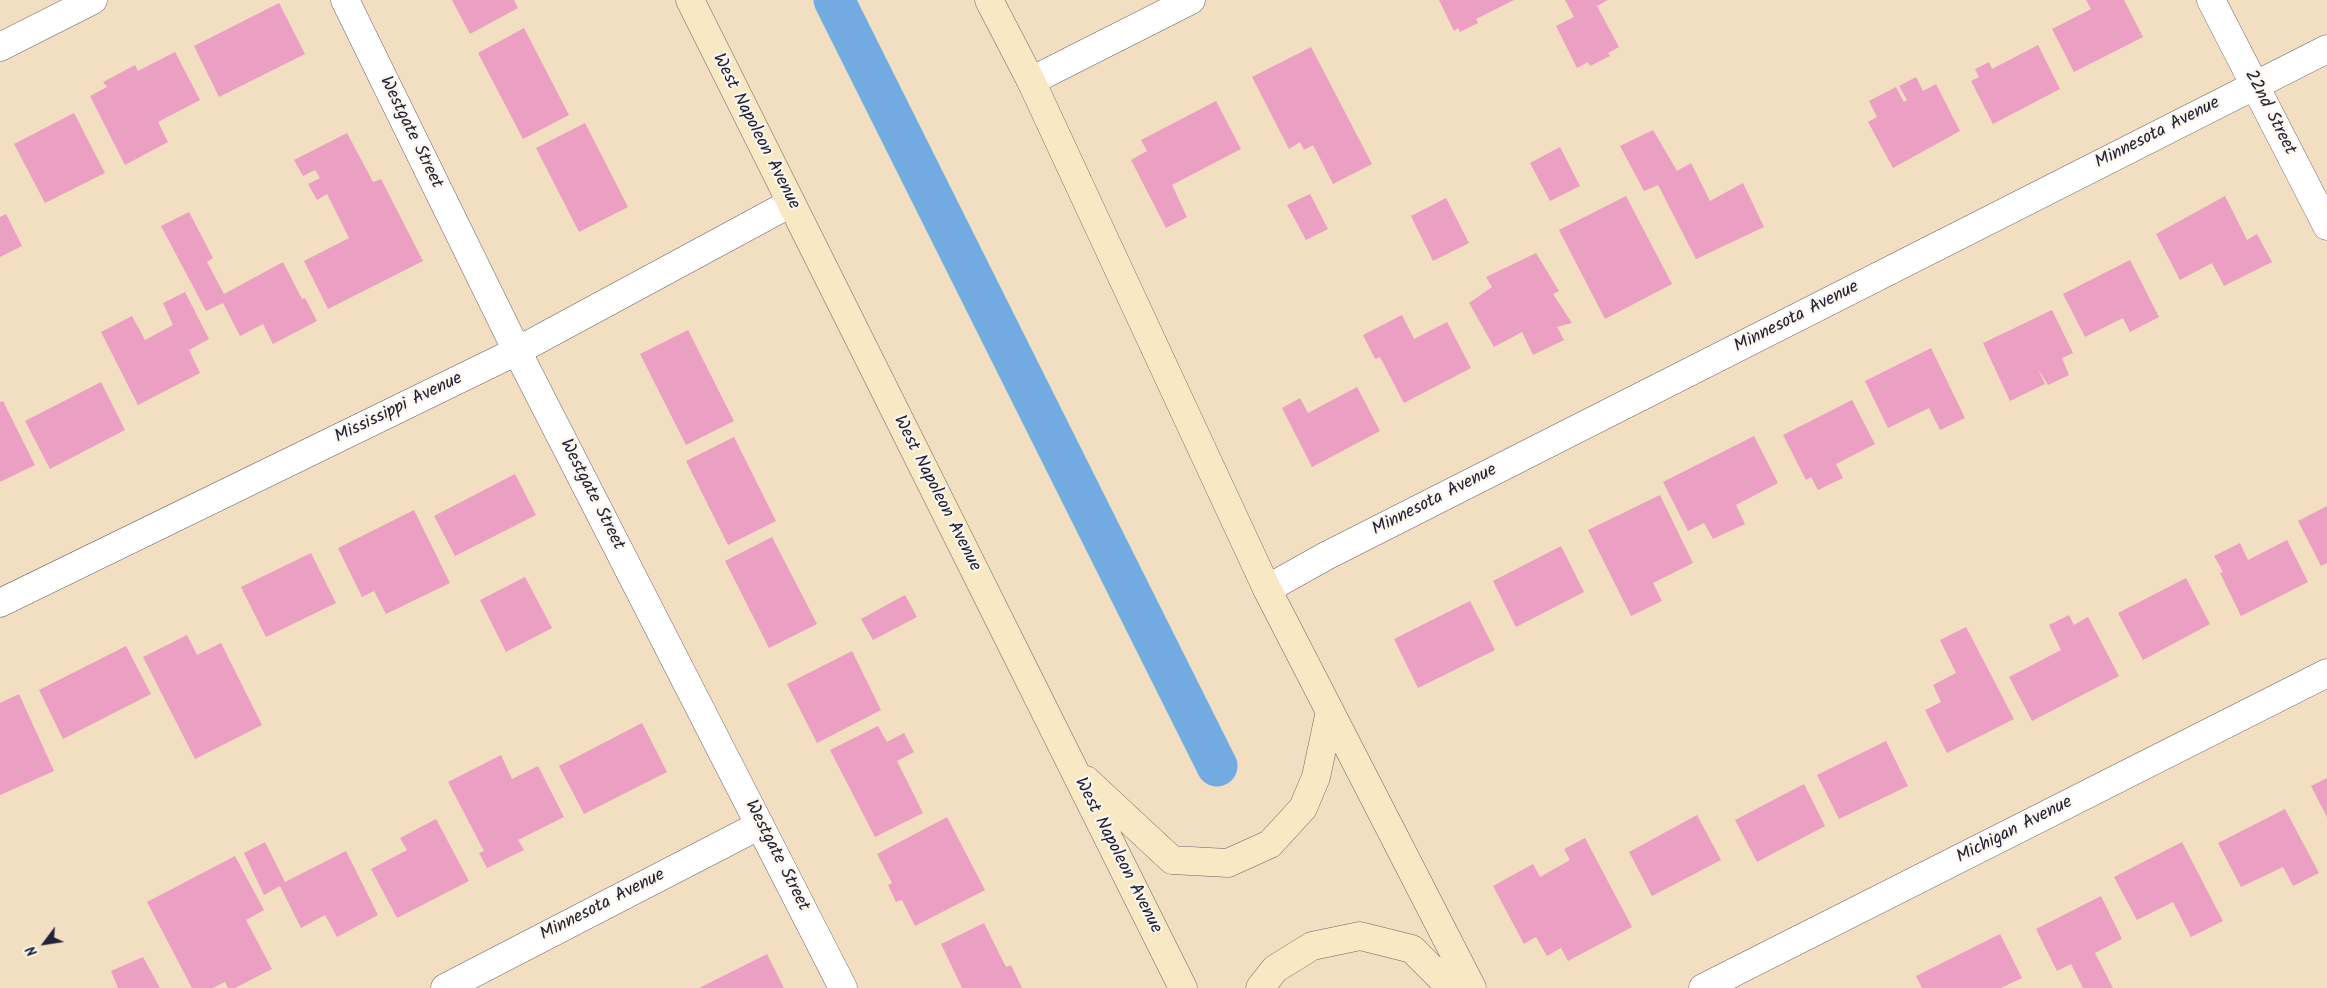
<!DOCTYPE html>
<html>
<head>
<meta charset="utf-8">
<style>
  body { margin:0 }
  #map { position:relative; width:2327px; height:988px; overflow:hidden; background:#f2dec0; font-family:Kalam,sans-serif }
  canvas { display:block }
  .north { position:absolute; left:20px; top:918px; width:50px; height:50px; -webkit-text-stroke:4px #fbf7ec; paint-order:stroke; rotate:239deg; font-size:14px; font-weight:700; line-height:20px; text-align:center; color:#22223b }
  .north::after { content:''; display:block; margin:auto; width:18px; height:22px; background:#22223b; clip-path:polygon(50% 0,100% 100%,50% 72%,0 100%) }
</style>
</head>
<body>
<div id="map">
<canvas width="2327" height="988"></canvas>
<div class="north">N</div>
</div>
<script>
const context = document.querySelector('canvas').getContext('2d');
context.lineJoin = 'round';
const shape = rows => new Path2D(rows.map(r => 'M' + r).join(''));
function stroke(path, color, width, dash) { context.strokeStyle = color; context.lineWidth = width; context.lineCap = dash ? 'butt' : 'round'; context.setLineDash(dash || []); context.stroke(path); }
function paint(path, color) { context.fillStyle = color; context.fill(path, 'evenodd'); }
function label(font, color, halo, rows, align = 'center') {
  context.font = font + ' Kalam,sans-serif'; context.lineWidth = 4.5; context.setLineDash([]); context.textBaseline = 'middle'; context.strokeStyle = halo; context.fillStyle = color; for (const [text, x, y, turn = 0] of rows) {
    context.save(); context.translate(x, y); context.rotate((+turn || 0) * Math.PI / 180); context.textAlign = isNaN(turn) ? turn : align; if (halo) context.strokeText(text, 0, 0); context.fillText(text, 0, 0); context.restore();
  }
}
const canal = shape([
  [834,0,1217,766]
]);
const building = shape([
  [452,0,514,0,518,8,470,34],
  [1439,0,1514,0,1476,19,1478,23,1460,32,1458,28,1454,31],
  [1565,0,1608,0,1597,6,1619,47,1608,53,1610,56,1590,66,1588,62,1577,68,1556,26,1574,17],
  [2086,0,2124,0,2143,37,2074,72,2052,29,2091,9],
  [279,3,305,54,219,97,194,46],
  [524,28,569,115,523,139,478,53],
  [2038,45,2060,89,1993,124,1971,81,1979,77,1975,69,1989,62,1992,69],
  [1311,47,1372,164,1333,184,1313,145,1304,150,1300,142,1289,149,1252,77],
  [175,52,200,100,158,122,168,142,125,165,90,96,107,87,103,82,135,65,138,71],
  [1916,77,1923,91,1936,84,1960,131,1893,168,1868,122,1877,117,1869,101,1896,87,1904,102,1907,100,1899,86],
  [1216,101,1241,149,1172,185,1187,217,1166,228,1131,160,1147,151,1141,140],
  [74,113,105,173,45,203,14,144],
  [585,123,628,207,579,232,536,148],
  [1653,130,1677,171,1691,163,1710,201,1743,183,1764,227,1696,259,1658,185,1644,191,1620,146],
  [347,133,373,182,381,179,423,261,328,309,304,261,349,238,327,194,317,200,308,184,320,178,315,170,303,176,294,160],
  [1560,147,1580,186,1550,201,1530,163],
  [1310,194,1328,229,1306,240,1287,205],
  [1626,196,1672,284,1605,319,1559,230],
  [2225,196,2247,240,2257,234,2272,262,2224,286,2212,263,2180,280,2156,234],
  [1446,198,1469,243,1433,261,1411,216],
  [189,212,213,258,207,262,224,294,283,262,302,299,305,298,317,321,273,344,263,324,240,336,223,303,206,311,161,226],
  [6,214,22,246,0,257,0,217],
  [1536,253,1559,291,1553,294,1572,323,1557,327,1564,340,1533,355,1522,332,1494,347,1469,303,1492,287,1486,277],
  [2130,260,2159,317,2130,332,2123,318,2085,337,2063,294],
  [185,292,209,339,189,350,200,373,138,405,101,332,132,316,145,340,173,325,163,303],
  [2052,310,2073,353,2062,358,2069,375,2048,385,2038,369,2045,384,2010,401,1983,343],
  [1402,315,1414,339,1447,322,1471,368,1404,403,1380,357,1375,359,1363,335],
  [688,330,734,421,686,445,640,354],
  [1931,348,1965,418,1940,430,1929,408,1888,428,1865,381],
  [101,382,125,430,50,469,25,421],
  [1357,387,1380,431,1312,467,1282,408,1300,398,1308,413],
  [1852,400,1875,444,1836,464,1843,478,1818,490,1811,477,1806,480,1783,435],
  [3,401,35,465,0,482,0,402],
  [1754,436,1778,483,1736,505,1745,524,1713,539,1704,523,1688,531,1663,482],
  [734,437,776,521,728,545,686,461],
  [515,474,536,515,455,556,434,516],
  [1660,495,1693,563,1653,583,1662,601,1631,616,1588,530],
  [2327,506,2327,563,2321,566,2298,521],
  [414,510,450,583,386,614,374,591,362,597,338,548],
  [772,537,817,624,769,648,725,561],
  [2287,540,2308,582,2241,616,2220,573,2223,572,2214,556,2240,543,2248,560],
  [1561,546,1584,592,1516,627,1493,581],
  [311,553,336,603,266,637,241,587],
  [525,577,552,628,506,652,480,600],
  [2186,578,2210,624,2143,660,2118,613],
  [905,595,917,617,873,640,861,619],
  [1470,601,1495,650,1418,688,1394,639],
  [2069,615,2074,625,2088,617,2119,676,2032,721,2009,677,2061,650,2049,625],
  [1966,627,2014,719,1947,753,1925,710,1941,702,1933,685,1956,673,1940,640],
  [187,635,197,655,221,643,262,725,195,759,143,657],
  [126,646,151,694,63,739,39,690],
  [852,651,881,710,817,743,787,684],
  [19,694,54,771,0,795,0,703],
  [642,723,667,772,584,814,559,766],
  [878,726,887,742,904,733,914,752,897,761,923,813,875,837,830,750],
  [1886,741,1908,786,1839,819,1817,775],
  [501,755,512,779,538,766,564,817,518,840,524,850,487,868,479,853,484,851,448,782],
  [2327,778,2327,817,2311,786],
  [1804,784,1825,826,1757,862,1735,820],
  [2285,809,2319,873,2293,886,2283,867,2241,887,2218,843],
  [1697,815,1721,860,1652,896,1629,852],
  [947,817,985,890,915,926,902,900,896,902,888,885,892,883,877,854],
  [436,819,469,881,397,918,371,869,407,850,400,838],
  [1585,838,1632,927,1568,961,1561,948,1547,956,1536,937,1524,944,1493,886,1533,864,1540,877,1570,860,1564,849],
  [265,842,285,882,346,851,378,915,337,937,325,915,301,928,280,886,264,895,244,853],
  [2182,842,2223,921,2191,937,2173,902,2137,920,2114,877],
  [235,856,264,910,246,920,272,969,235,988,228,988,225,982,213,988,192,988,147,902],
  [2101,896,2122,939,2095,953,2113,988,2083,988,2071,964,2057,971,2036,929],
  [984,923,1006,967,1011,965,1022,988,962,988,941,944],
  [2000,934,2022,978,2001,988,1922,988,1916,976],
  [767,954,784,988,699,988],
  [143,957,160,988,118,988,111,971]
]);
const minor = shape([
  [345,0,517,351,843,988],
  [2211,0,2327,226],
  [0,47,93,0],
  [1031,81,1191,0],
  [1267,589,1326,556,2327,49],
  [0,603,517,351,791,203],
  [445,988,760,825],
  [1703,988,2327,673]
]);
const secondary = shape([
  [690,0,1183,988],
  [989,0,1031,81,1267,589,1472,988],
  [1086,780,1172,860,1228,863,1270,844,1303,808,1316,777,1330,711],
  [1260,988,1275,969,1312,946,1360,936,1412,949,1451,988]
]);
const streetNames = [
  ["22nd Street",2269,113,63],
  ["West Napoleon Avenue",755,132,63],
  ["Westgate Street",410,133,64],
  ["Minnesota Avenue",2158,134,-27],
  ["Minnesota Avenue",1797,318,-27],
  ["Mississippi Avenue",399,409,-26],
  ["West Napoleon Avenue",936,494,63],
  ["Westgate Street",591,495,63],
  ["Minnesota Avenue",1435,501,-27],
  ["Michigan Avenue",2015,831,-27],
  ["Westgate Street",776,856,63],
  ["West Napoleon Avenue",1117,856,63],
  ["Minnesota Avenue",603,906,-27]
];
stroke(canal, '#72abe2', 41);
paint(building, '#eba0c3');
stroke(minor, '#6b646a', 29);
stroke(secondary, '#6b646a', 29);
stroke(minor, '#fff', 28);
stroke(secondary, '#f8e8c3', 28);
label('18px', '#22223b', '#fbf7ec', streetNames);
</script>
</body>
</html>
